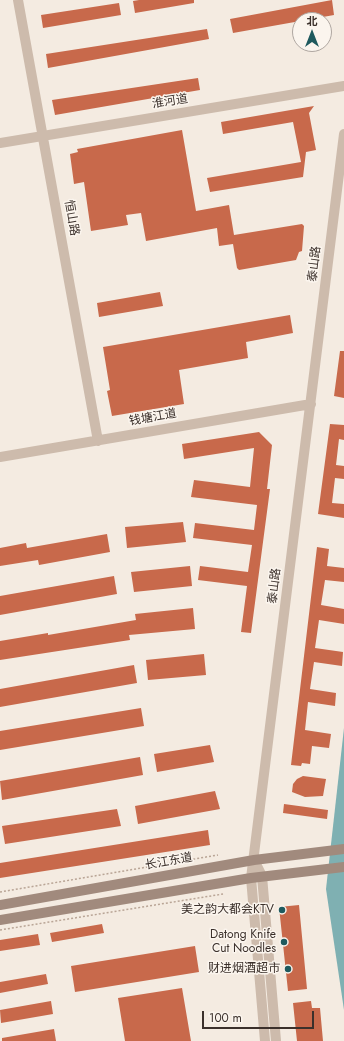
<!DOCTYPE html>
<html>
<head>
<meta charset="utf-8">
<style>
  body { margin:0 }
  #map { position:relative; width:344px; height:1041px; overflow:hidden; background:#f4ebe1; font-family:Jost,"Noto Sans SC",sans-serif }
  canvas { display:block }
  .north { position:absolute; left:292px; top:12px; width:40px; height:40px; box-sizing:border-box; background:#fbf5ee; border:1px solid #aea6a0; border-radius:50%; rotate:0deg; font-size:11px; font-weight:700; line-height:16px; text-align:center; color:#3b302b }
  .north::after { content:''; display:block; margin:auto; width:14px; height:18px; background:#1f5a5e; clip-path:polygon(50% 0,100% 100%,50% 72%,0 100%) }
  .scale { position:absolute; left:202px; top:1011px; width:112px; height:18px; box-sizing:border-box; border:2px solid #3b302b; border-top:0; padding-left:5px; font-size:12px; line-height:14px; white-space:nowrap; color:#3b302b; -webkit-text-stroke:3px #fbf5ee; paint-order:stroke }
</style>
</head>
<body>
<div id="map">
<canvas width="344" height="1041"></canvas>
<div class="north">北</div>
<div class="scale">100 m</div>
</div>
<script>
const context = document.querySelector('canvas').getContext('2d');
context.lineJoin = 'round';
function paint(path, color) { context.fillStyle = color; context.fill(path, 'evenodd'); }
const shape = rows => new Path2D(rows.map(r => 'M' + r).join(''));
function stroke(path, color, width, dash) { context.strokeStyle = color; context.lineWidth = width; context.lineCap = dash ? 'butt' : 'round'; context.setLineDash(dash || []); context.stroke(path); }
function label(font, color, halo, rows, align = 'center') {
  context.font = font + ' Jost,"Noto Sans SC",sans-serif'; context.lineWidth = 3; context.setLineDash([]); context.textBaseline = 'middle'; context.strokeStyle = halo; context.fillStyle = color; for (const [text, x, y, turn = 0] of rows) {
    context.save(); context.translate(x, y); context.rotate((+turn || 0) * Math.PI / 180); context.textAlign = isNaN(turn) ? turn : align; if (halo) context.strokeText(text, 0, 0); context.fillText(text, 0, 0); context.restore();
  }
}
const water = shape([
  [344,728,344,1010,326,889]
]);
const building = shape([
  [139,0,194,0,194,3,135,13,133,1],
  [332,0,334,15,233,33,230,19],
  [119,3,121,15,43,28,41,15],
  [207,29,209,39,48,68,46,54],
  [198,78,200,90,55,115,52,100],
  [314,106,309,113,316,150,306,152,303,177,210,192,207,178,301,162,293,122,223,134,221,122],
  [182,130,196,211,229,205,234,235,302,224,304,226,302,251,299,252,296,260,239,270,237,268,233,244,219,246,217,228,146,241,141,213,126,215,128,225,91,231,84,182,74,184,70,154,78,152,77,149],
  [160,292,163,306,99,317,97,303],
  [290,315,293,333,246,342,248,358,179,370,184,404,112,416,107,391,110,390,103,347],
  [340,351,344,351,344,398,334,396],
  [330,424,344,425,344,440,339,439,336,465,344,466,344,479,335,478,332,503,344,504,344,518,318,514],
  [259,432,272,445,267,489,270,489,251,633,241,632,247,586,198,580,200,566,248,572,252,545,193,538,195,523,254,530,257,505,191,497,194,480,250,487,254,448,184,459,182,444],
  [183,522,186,542,127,548,125,527],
  [107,534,110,552,39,565,38,560,0,566,0,548,26,543,27,548],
  [317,547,329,549,327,566,344,568,344,582,325,580,321,605,344,609,344,624,319,620,315,648,343,652,342,666,314,662,310,689,336,693,335,706,308,702,305,730,331,734,329,748,312,746,310,764,302,763,301,766,291,765],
  [190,566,192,586,134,592,131,572],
  [114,576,117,594,0,615,0,596],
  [193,608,195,629,129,635,130,640,0,660,0,641,48,633,48,635,136,620,135,614],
  [204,654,206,675,148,680,146,660],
  [134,665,137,683,0,707,0,689],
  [141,708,144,726,0,750,0,731],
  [210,745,214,762,157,772,154,754],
  [140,757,143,775,2,800,0,781],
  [303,776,326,779,323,796,305,797,292,792,293,784,297,779],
  [215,791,220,809,138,824,135,806],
  [284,804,328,810,327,819,283,813],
  [117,809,121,826,5,844,2,826],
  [208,830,210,845,0,878,0,863],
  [299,905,307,989,288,991,279,907],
  [102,924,104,933,52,942,50,933],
  [38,934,40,945,0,951,0,940],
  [195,946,199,972,75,992,71,966],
  [46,974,48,984,0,993,0,982],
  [182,988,191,1041,125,1041,118,998],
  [51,1001,53,1014,1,1023,0,1010],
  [311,1001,312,1008,320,1008,323,1041,297,1041,293,1003],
  [54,1029,56,1041,2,1041,2,1038]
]);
const path = shape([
  [0,892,218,855],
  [0,930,223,894]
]);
const tertiary = shape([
  [18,0,98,441],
  [0,143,344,86],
  [0,457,311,404],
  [254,860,262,876,276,1041],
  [265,1041,251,878,344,134]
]);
const secondary = shape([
  [0,905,254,860,344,849],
  [0,920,251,878,344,867]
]);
const markers = [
  [282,910,4,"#1f5a5e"],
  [284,942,4,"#1f5a5e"],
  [288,969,4,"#1f5a5e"]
];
const streetNames = [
  ["淮河道",170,102,-9],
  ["恒山路",71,218,80],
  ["泰山路",315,264,-83],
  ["钱塘江道",153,418,-10],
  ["泰山路",275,586,-83],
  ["长江东道",169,862,-10]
];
const poiNames = [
  ["美之韵大都会KTV",274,910],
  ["Datong Knife",276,935],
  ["Cut Noodles",276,949],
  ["财进烟酒超市",280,969]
];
paint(water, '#7fb0b2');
paint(building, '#c8694b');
stroke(path, '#b9a596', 1.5, [2, 2]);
stroke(tertiary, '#cdbbac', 10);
stroke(secondary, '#a18a7d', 10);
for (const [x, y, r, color] of markers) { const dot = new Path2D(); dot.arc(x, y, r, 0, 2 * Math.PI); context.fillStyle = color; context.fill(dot); stroke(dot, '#fbf5ee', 1.5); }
label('12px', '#3b302b', '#fbf5ee', streetNames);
label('12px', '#3b302b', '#fbf5ee', poiNames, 'right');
</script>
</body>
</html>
